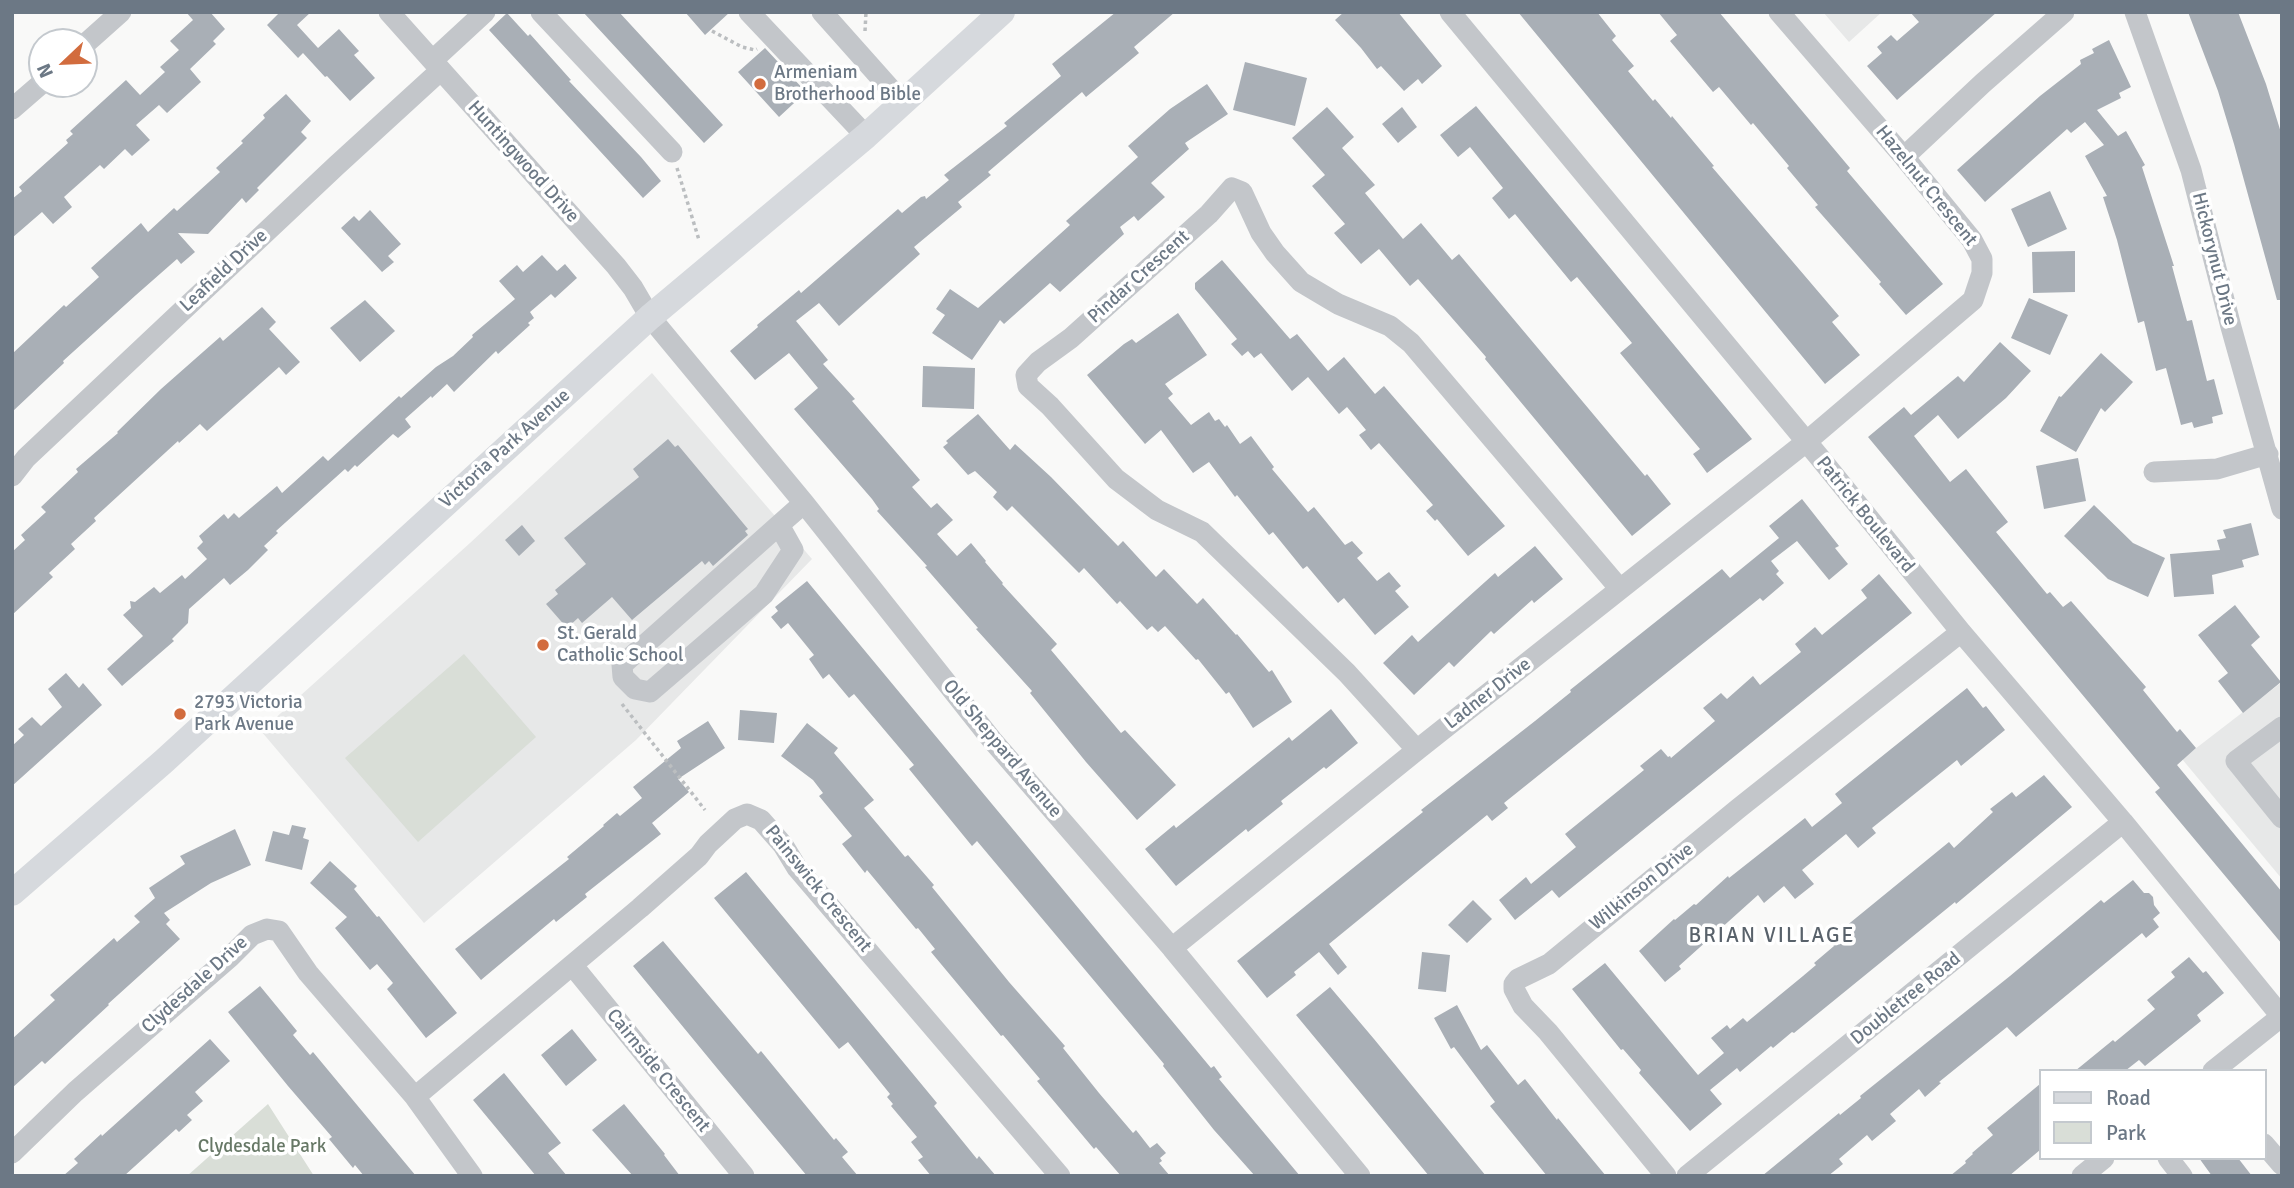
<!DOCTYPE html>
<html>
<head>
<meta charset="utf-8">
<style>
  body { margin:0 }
  #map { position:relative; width:2294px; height:1188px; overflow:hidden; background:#f9f9f8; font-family:Signika,sans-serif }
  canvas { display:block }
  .frame { position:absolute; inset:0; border:14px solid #6c7885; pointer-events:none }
  .legend { position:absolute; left:2039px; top:1069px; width:228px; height:91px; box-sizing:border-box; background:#fff; border:2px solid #c4c9ce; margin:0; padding:9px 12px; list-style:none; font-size:21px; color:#6c7885 }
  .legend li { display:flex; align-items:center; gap:14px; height:35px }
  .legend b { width:35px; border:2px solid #c4c9ce }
  .north { position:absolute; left:28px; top:28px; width:70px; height:70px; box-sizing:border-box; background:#fff; border:2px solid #c4c9ce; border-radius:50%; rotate:247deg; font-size:19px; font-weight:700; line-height:28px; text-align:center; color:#6c7885 }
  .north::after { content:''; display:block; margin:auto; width:24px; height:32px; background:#d26c3e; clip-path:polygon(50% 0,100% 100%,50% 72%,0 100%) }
</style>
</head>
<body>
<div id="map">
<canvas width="2294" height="1188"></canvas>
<div class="frame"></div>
<ul class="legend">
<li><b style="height:9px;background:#d6d9dd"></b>Road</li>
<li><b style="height:19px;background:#d9ded7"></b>Park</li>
</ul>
<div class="north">N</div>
</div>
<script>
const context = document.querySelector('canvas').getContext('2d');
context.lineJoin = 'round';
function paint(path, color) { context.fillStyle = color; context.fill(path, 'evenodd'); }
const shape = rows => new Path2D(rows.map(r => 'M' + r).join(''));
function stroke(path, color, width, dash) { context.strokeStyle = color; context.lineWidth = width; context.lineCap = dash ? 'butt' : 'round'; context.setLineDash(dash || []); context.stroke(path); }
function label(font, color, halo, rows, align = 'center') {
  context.font = font + ' Signika,sans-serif'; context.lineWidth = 7; context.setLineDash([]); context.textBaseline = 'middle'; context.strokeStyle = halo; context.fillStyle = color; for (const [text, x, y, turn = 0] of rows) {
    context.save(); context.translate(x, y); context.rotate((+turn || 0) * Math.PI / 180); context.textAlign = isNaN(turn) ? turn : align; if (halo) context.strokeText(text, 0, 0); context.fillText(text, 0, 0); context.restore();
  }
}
const built = shape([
  [1823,12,1882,12,1849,42],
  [652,373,812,559,636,740,424,923,261,731,470,543],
  [2282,682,2282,879,2182,759]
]);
const green = shape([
  [464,654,536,737,418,842,345,758],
  [268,1104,314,1176,187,1176]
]);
const building = shape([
  [186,12,210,12,225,29,213,41,216,44,190,69,201,82,167,113,159,105,136,125,150,140,132,156,125,149,104,169,100,165,64,197,72,207,53,224,42,212,12,238,12,199,22,191,19,187,68,143,66,140,73,134,70,131,126,80,140,95,165,72,160,67,179,50,170,41,193,20],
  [280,12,311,12,297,25,318,48,339,29,359,51,354,55,375,78,350,101,327,76,325,77,303,53,298,58,267,25],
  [583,12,619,12,723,125,704,143],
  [685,12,730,12,705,35],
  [1116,12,1175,12,1134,47,1139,53,1086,97,1082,92,988,172,991,175,958,202,962,207,914,247,920,254,839,326,819,303,796,321,828,360,823,364,855,399,852,401,920,480,912,487,931,508,937,503,953,520,937,534,957,556,971,543,986,561,985,562,1003,583,1002,584,1057,644,1051,650,1121,733,1125,730,1176,785,1137,820,1086,762,1030,693,1032,691,976,629,978,628,925,567,927,566,877,511,879,509,872,499,794,409,818,388,789,353,755,380,730,351,758,327,757,325,799,290,801,293,898,209,902,213,921,197,925,196,926,199,949,180,944,175,1007,126,1004,123,1061,76,1052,64],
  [1344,12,1398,12,1442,66,1422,84,1418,79,1404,91,1381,66,1377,69,1361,48,1335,20],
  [1518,12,1597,12,1616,36,1612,40,1634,66,1628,71,1653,101,1655,99,1671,118,1672,116,1714,166,1712,167,1839,316,1832,322,1860,355,1825,384],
  [1658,12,1719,12,1850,168,1847,171,1943,284,1906,315,1879,284,1881,282,1815,207,1818,205,1787,168,1789,166,1753,123,1751,125,1719,87,1713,92,1670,41,1677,35],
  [1910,12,1997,12,1897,100,1867,66,1882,53,1877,47,1891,35,1897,41,1919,22],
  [2188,12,2238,12,2266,84,2282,136,2282,300,2277,300,2234,144,2218,91],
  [507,13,528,36,530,34,571,80,569,81,641,157,661,181,643,198,489,30],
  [2109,40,2131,87,2119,93,2121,98,2097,110,2118,136,2126,131,2145,165,2142,167,2174,266,2172,266,2187,321,2192,320,2207,381,2214,379,2223,414,2212,417,2213,423,2194,428,2192,422,2181,425,2166,368,2156,371,2144,321,2138,323,2117,240,2103,197,2107,196,2085,156,2104,145,2085,122,2071,133,2067,129,1985,202,1957,170,2040,96,2081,64,2080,60,2094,53,2092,49],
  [765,48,806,92,779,117,738,72],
  [1245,62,1307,78,1295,126,1233,110],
  [1207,84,1228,114,1185,143,1189,149,1151,183,1165,197,1138,221,1134,216,1120,227,1124,234,1060,292,1050,283,1004,324,1000,320,972,360,932,333,945,315,936,309,950,289,978,308,1070,225,1066,221,1138,157,1128,146,1170,109],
  [286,94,311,121,301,132,307,138,257,188,259,190,246,203,242,198,208,234,178,233,195,252,181,264,177,259,136,295,63,361,64,363,12,412,12,354,64,305,66,307,99,277,91,268,141,223,148,232,174,208,177,211,220,172,216,168,243,143,241,141,265,118,263,115],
  [1476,106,1752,439,1707,473,1693,454,1700,449,1620,353,1632,343,1577,277,1571,282,1515,214,1509,219,1492,198,1503,188,1470,147,1458,157,1440,135],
  [1327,107,1354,137,1342,148,1375,185,1365,193,1403,239,1421,223,1452,260,1459,254,1645,476,1647,474,1671,504,1632,536,1485,359,1486,357,1418,279,1410,286,1379,249,1361,264,1334,233,1345,224,1312,186,1325,175,1292,138],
  [1402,107,1417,127,1398,143,1382,124],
  [2050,191,2067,229,2028,247,2011,209],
  [370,210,401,244,388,256,394,262,382,272,341,228,354,216,359,221],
  [2075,251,2075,292,2033,293,2032,252],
  [542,255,557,271,565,264,577,278,555,298,551,294,530,312,534,318,528,323,530,325,498,354,496,351,454,392,447,384,432,398,431,396,405,419,411,427,398,438,393,434,357,467,355,465,348,472,345,469,276,531,278,533,264,546,268,550,248,570,230,585,224,578,189,609,188,623,172,639,174,641,122,686,107,669,143,636,123,615,131,608,130,601,135,602,154,587,160,593,182,575,185,579,207,559,197,548,203,542,199,536,224,514,228,519,234,513,239,518,277,486,282,493,323,456,328,461,399,396,401,398,436,367,453,356,473,337,472,335,515,299,499,281,517,265,523,272],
  [1222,260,1290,339,1297,334,1328,371,1344,357,1375,394,1384,386,1505,526,1468,556,1437,519,1435,521,1426,511,1433,505,1379,443,1371,450,1359,435,1366,430,1347,407,1339,414,1308,377,1292,391,1261,353,1254,358,1248,351,1242,356,1231,344,1237,339,1195,289,1195,283],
  [2029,298,2068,315,2050,355,2011,338],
  [365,300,395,331,360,362,330,328],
  [262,307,276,322,269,329,300,362,286,375,279,367,207,431,200,424,179,443,178,441,94,518,96,521,71,544,75,549,49,573,53,577,12,615,12,552,25,540,21,535,46,512,41,507,78,472,76,469,118,433,117,432,161,389,220,337,223,341],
  [1178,313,1207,355,1165,384,1173,394,1168,398,1191,425,1209,412,1215,421,1219,419,1225,427,1227,425,1240,444,1251,436,1274,467,1272,469,1308,512,1314,507,1345,545,1352,541,1363,553,1357,558,1377,581,1389,572,1401,586,1395,591,1409,607,1375,635,1344,598,1338,603,1307,566,1303,569,1273,532,1269,535,1237,495,1235,497,1209,462,1193,473,1161,430,1145,444,1087,375,1124,344,1132,339,1136,343],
  [2000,342,2031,371,2006,398,1958,439,1938,415,1914,436,1950,482,1966,469,2008,522,1996,532,2047,594,2050,592,2063,607,2071,601,2146,687,2143,690,2177,732,2180,729,2196,748,2177,765,2282,892,2282,944,2155,792,2160,788,1868,437,1904,407,1911,415,1958,376,1964,382],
  [2101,353,2133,382,2105,412,2101,408,2076,452,2040,431,2059,396,2061,397],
  [923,366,975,368,974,409,922,407],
  [978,414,1010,450,1015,444,1051,477,1118,546,1123,541,1156,577,1164,569,1197,604,1203,598,1236,635,1237,634,1269,672,1272,670,1292,702,1253,728,1229,692,1226,694,1198,659,1196,660,1165,626,1158,632,1152,626,1147,630,1120,601,1117,604,1084,568,1079,573,1012,506,1007,511,993,497,997,492,975,471,968,475,943,447,948,443,946,441],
  [668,439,675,447,678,445,748,529,745,531,748,535,713,566,709,561,705,565,702,561,632,620,612,597,582,623,578,618,567,628,546,604,558,594,555,590,586,564,564,538,639,477,633,469],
  [2078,458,2086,501,2044,509,2036,466],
  [1802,499,1839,546,1835,548,1848,564,1829,580,1797,541,1771,561,1779,571,1776,574,1784,583,1763,601,1760,598,1504,803,1508,808,1492,821,1487,815,1329,944,1347,967,1338,975,1319,952,1294,972,1296,975,1267,998,1237,961,1423,812,1421,810,1535,721,1571,692,1570,690,1722,569,1730,578,1779,538,1769,526],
  [2094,505,2133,543,2165,558,2148,597,2108,579,2064,536],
  [2251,523,2259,555,2242,560,2244,567,2212,575,2214,594,2174,597,2170,554,2220,550,2217,540,2226,538,2223,530],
  [522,525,535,541,519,556,505,540],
  [1535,546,1563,579,1534,603,1532,600,1494,634,1491,631,1454,667,1449,662,1414,695,1383,663,1412,635,1418,642,1495,573,1498,577],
  [1879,574,1912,613,1559,898,1552,890,1515,920,1499,900,1526,877,1531,884,1576,847,1565,834,1644,770,1640,766,1661,749,1668,757,1670,756,1671,758,1715,721,1703,708,1721,693,1727,699,1753,676,1760,685,1801,652,1795,644,1815,627,1822,635,1867,598,1861,590],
  [807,581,1211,1068,1214,1066,1222,1077,1219,1079,1300,1176,1255,1176,1214,1130,1163,1066,1164,1064,977,841,972,846,909,769,914,765,854,694,849,698,829,674,823,679,809,659,814,655,788,623,781,629,771,617,778,611,775,607],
  [2235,605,2260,637,2251,645,2281,682,2243,713,2218,681,2228,673,2198,635],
  [66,673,79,688,83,683,102,705,12,786,12,746,24,735,18,729,32,717,41,726,62,707,48,689],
  [1967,688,1983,708,1986,706,2005,730,1961,766,1957,760,1872,828,1876,833,1858,848,1846,834,1802,870,1814,884,1795,899,1784,886,1764,903,1758,895,1679,966,1681,969,1665,982,1639,951,1674,919,1675,920,1694,904,1696,905,1728,876,1729,878,1805,818,1812,827,1842,803,1835,794],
  [1331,709,1358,743,1326,769,1324,767,1281,801,1283,804,1248,832,1246,829,1176,886,1145,849,1174,825,1176,828,1289,737,1292,741],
  [740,710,777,713,774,743,738,740],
  [708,721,725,748,678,779,689,792,652,823,661,834,585,894,587,897,556,922,554,919,481,980,455,949,569,859,567,857,604,826,603,825,617,813,620,816,642,798,633,787,681,748,677,741],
  [807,723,838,748,834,753,874,800,864,808,905,857,908,855,934,885,932,887,1009,982,1065,1046,1063,1048,1099,1093,1133,1133,1136,1130,1150,1148,1157,1143,1166,1153,1160,1158,1162,1161,1159,1163,1170,1176,1121,1176,1096,1147,1094,1149,1037,1081,1040,1079,1003,1035,1001,1036,931,952,935,949,918,928,916,929,867,870,865,873,842,844,852,836,819,796,823,793,813,780,781,756],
  [2044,775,2072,807,1956,904,1955,902,1794,1033,1792,1032,1773,1048,1771,1046,1740,1072,1737,1068,1710,1090,1722,1104,1690,1131,1639,1073,1641,1070,1623,1049,1621,1050,1572,989,1605,963,1698,1075,1724,1053,1711,1038,1727,1025,1730,1029,1743,1018,1747,1022,1803,976,1816,965,1814,963,1834,946,1829,940,1949,842,1954,848,1993,812,1990,809,2012,792,2016,797],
  [292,825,306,828,303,838,309,840,302,870,265,861,273,831,289,835],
  [235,829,251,865,211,883,164,913,170,920,166,924,180,939,108,1004,109,1005,45,1064,42,1061,12,1088,12,1039,55,1000,50,995,114,938,117,942,140,922,134,916,155,898,149,888,185,864,180,856],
  [330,861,357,886,354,889,377,917,379,916,457,1013,426,1038,387,989,393,983,377,964,370,970,335,928,347,917,310,883],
  [746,872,937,1103,934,1106,977,1159,979,1156,996,1176,931,1176,918,1160,923,1157,911,1142,917,1137,891,1106,893,1104,887,1097,890,1094,848,1042,839,1049,714,898],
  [2133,880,2144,893,2149,893,2153,897,2154,905,2160,913,2153,919,2159,927,2146,938,2142,933,2016,1037,2007,1027,1939,1082,1941,1083,1925,1097,1919,1089,1890,1114,1896,1121,1872,1141,1867,1135,1839,1159,1843,1164,1828,1176,1762,1176,1839,1113,1840,1115,1861,1098,1860,1096,2010,976,2101,900,2104,903],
  [1473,900,1492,919,1467,943,1448,925],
  [663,941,758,1054,761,1051,834,1140,836,1138,848,1152,842,1157,858,1176,807,1176,721,1073,633,966],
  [1422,952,1450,955,1446,992,1418,989],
  [2189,957,2203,973,2206,971,2224,993,2197,1015,2201,1021,2145,1066,2139,1060,2125,1071,2075,1071,2113,1040,2115,1042,2155,1009,2147,1000,2175,977,2171,972],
  [260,986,297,1031,293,1035,310,1055,313,1052,416,1176,364,1176,355,1165,353,1168,329,1139,332,1137,288,1086,228,1012],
  [1330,987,1374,1039,1486,1176,1429,1176,1364,1097,1296,1015],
  [1457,1005,1481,1050,1487,1045,1518,1085,1525,1079,1557,1120,1558,1118,1606,1176,1547,1176,1490,1106,1495,1102,1454,1047,1451,1049,1434,1018],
  [572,1029,597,1060,566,1086,541,1055],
  [210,1039,230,1061,195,1092,203,1101,187,1115,192,1120,179,1132,176,1129,124,1176,63,1176,78,1163,74,1159,101,1134,102,1136],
  [504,1073,561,1143,548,1153,567,1176,536,1176,473,1100],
  [2040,1084,2040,1150,2009,1176,1950,1176,1966,1163,1965,1161,1973,1154,1972,1153,1993,1135,1987,1128],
  [624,1104,665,1154,664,1155,680,1176,633,1176,592,1130],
  [2199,1158,2238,1158,2252,1176,2212,1176]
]);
const path = shape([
  [712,31,742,47,755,50,757,49],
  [865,31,866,12],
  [677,168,699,240],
  [622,704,705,810]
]);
const minor = shape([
  [389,12,616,266,633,288,650,317,804,503,992,740,1172,948,1360,1176],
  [541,12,672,152],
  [749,12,866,136],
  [822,12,903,103],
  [1450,12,1820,458,1961,632,2123,822,2281,1016],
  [2135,12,2191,170,2231,327,2282,509],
  [84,45,121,12],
  [433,60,485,12],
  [12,109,42,83],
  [1904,157,1983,83,2064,12],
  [2154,472,2217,469,2268,454],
  [12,476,26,458,336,166,441,70],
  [779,525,793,550,764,594,650,692,635,689,623,677,622,665,779,525,804,503],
  [2282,727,2236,761,2282,818],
  [1417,750,1347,673,1202,532,1157,510,1116,479,1050,406,1028,386,1026,375,1038,362,1071,338,1209,214,1232,188,1242,192,1261,233,1275,253,1301,282,1338,304,1390,326,1411,343,1620,589],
  [1172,948,1417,750,1806,442,1973,300,1982,273,1982,259,1972,240,1904,157,1779,12],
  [573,966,744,1176],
  [2213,1071,2282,1016],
  [415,1097,640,908,699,856,708,844,735,819,747,814,761,820,783,845,797,868,1060,1176],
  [2264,1144,2282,1165],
  [12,1153,75,1092,230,957,252,935,267,929,279,931,308,973,415,1097,472,1176],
  [2168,1158,2182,1176],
  [1666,1176,1548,1032,1523,1006,1514,989,1514,984,1518,979,1549,964,1739,808,1961,632],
  [1687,1176,2123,822],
  [2082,1176,2104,1158]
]);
const major = shape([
  [12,893,163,762,650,317,866,136,1002,12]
]);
const markers = [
  [760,84,7,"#d26c3e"],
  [543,645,7,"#d26c3e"],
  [180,714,7,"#d26c3e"]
];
const poiNames = [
  ["Armeniam",774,73],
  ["Brotherhood Bible",774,95],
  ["St. Gerald",557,634],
  ["Catholic School",557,656],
  ["2793 Victoria",194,703],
  ["Park Avenue",194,725]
];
const streetNames = [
  ["Huntingwood Drive",523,162,48],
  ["Hazelnut Crescent",1926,186,51],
  ["Hickorynut Drive",2214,259,76],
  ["Leafield Drive",224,271,-43],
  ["Pindar Crescent",1139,277,-42],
  ["Victoria Park Avenue",505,449,-42],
  ["Patrick Boulevard",1865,515,51],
  ["Ladner Drive",1488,694,-38],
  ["Old Sheppard Avenue",1002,749,50],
  ["Wilkinson Drive",1642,887,-39],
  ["Painswick Crescent",818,889,51],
  ["Clydesdale Drive",195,985,-42],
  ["Doubletree Road",1906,999,-39],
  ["Cairnside Crescent",658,1071,51]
];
const parkNames = [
  ["Clydesdale Park",262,1147]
];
const neighbourhoodNames = [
  ["BRIAN VILLAGE",1772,936]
];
paint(built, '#e7e8e8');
paint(green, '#d9ded7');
paint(building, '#a9afb6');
stroke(path, '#bbbec0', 3.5, [3.5, 3.5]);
stroke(minor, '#c3c6ca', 21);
stroke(major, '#d6d9dd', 26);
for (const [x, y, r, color] of markers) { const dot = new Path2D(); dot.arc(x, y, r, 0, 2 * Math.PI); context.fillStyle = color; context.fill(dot); stroke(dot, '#fff', 2.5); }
label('19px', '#6c7885', '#fff', poiNames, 'left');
label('19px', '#6c7885', '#fff', streetNames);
label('19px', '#677866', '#fff', parkNames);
context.letterSpacing = '2px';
label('21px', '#59626b', '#fff', neighbourhoodNames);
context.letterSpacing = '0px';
</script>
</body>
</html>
